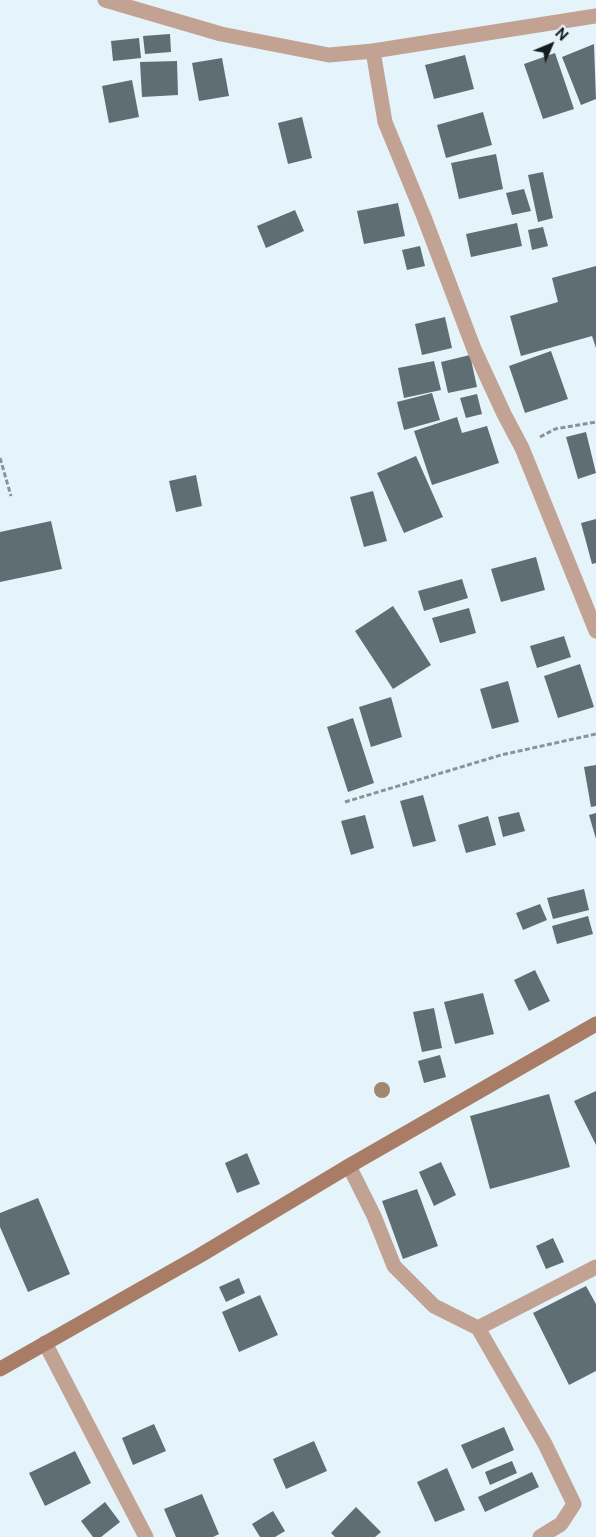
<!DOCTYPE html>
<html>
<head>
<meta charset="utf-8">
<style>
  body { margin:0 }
  #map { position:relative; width:596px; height:1537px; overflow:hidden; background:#e4f4fa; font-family:"Public Sans",sans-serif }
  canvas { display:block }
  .north { position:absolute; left:526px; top:20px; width:50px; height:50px; -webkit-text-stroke:4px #e4f4fa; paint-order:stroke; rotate:45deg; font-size:14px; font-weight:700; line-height:20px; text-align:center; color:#161c1e }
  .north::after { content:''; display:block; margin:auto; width:18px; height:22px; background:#161c1e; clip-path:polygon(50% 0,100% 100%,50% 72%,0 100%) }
</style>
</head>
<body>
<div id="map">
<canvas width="596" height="1537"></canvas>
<div class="north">N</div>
</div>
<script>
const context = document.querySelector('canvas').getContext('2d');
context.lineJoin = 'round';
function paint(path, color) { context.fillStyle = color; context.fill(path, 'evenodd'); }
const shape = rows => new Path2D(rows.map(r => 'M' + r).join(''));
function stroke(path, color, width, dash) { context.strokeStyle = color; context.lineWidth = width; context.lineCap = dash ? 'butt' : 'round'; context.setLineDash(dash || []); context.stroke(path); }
const building = shape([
  [170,34,171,52,145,54,143,36],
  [139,38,141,58,113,61,111,41],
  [594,44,596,99,581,105,562,57],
  [555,53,574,109,543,119,524,64],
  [465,55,474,89,434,99,425,65],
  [222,58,229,96,199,101,192,63],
  [177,61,178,95,142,97,140,62],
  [132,80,139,117,109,123,102,86],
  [483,112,492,145,446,158,437,125],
  [302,117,312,158,288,164,278,123],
  [496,154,503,189,459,199,451,163],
  [543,172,553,218,538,222,528,175],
  [524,189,531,211,512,215,506,193],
  [398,203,405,236,364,244,357,211],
  [295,210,304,231,266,248,257,226],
  [517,223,522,246,471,257,466,234],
  [543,227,548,246,532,250,528,230],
  [420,246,425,266,407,270,402,250],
  [596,266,596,348,592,336,521,356,510,316,558,302,552,278],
  [445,317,452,348,422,355,415,324],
  [551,351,568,399,525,413,509,366],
  [470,355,477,387,448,393,441,362],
  [434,361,441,390,404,398,398,368],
  [432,393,440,420,404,430,397,402],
  [477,394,482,414,466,418,460,398],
  [457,417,462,433,487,426,499,463,432,485,414,431],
  [586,432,596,473,578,479,566,437],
  [416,456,443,517,404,533,377,473],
  [196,475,202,506,176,512,169,481],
  [373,491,387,541,364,547,350,497],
  [596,519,596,563,592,564,581,523],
  [51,521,62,569,0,582,0,532],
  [536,557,545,590,501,602,491,569],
  [462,579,468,598,424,611,418,591],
  [393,606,431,665,393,689,355,631],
  [469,608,476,633,440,643,432,618],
  [564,636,571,657,537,668,530,646],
  [580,664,594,707,558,718,544,676],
  [508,681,519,722,492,729,480,689],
  [391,697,402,737,371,747,359,707],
  [353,718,374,783,348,792,327,727],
  [596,765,596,806,591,807,584,767],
  [423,795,436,841,413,847,400,801],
  [519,812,525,831,503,837,498,817],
  [596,813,596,839,589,815],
  [365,815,374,848,351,855,341,821],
  [488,816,496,845,466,853,458,825],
  [584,889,589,910,553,919,547,898],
  [540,904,547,920,523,930,516,913],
  [588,916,593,934,557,944,552,926],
  [535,970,550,1001,529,1011,514,980],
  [483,993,494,1034,455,1044,444,1002],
  [434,1008,442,1048,422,1052,413,1012],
  [440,1055,446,1077,424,1083,418,1061],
  [596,1091,596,1145,574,1101],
  [549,1094,570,1167,490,1189,470,1116],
  [247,1153,260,1184,237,1193,225,1163],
  [441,1162,456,1195,434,1206,419,1172],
  [417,1189,438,1246,403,1259,382,1201],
  [38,1198,70,1274,28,1292,0,1227,0,1213],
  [553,1238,564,1262,546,1269,536,1246],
  [239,1278,245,1293,226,1302,219,1287],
  [586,1286,596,1304,596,1371,569,1385,533,1313],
  [260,1295,278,1335,239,1352,222,1312],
  [154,1424,166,1451,133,1465,122,1438],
  [504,1427,514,1450,472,1469,461,1445],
  [314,1441,327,1471,286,1489,273,1459],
  [75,1451,91,1483,45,1506,29,1473],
  [512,1461,517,1473,490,1485,485,1472],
  [447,1468,465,1510,435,1522,417,1482],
  [532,1472,539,1487,485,1512,478,1497],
  [202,1494,219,1534,213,1537,176,1537,164,1509],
  [105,1502,120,1522,101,1537,93,1537,81,1521],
  [356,1507,381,1532,375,1537,335,1537,331,1533],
  [273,1511,285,1531,275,1537,260,1537,252,1524]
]);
const path = shape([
  [540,437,555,429,596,422],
  [0,458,11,496],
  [345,802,501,755,596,734]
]);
const street = shape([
  [105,0,221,34,329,55,373,51,596,16],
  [373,51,385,122,424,217,474,349,504,414,522,448,596,631],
  [349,1166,374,1216,394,1266,434,1306,478,1328,596,1267],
  [478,1328,545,1444,574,1504,561,1524,540,1537],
  [45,1343,146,1537]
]);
const secondary = shape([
  [0,1369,199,1256,349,1166,596,1024]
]);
const trees = [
  [382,1090]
];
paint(building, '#5f6e73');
stroke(path, '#889498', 3, [5, 2.5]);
stroke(street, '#c2a293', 15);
stroke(secondary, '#a97c65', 15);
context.fillStyle = '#a18672';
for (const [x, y] of trees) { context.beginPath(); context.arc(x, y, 8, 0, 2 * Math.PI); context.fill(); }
</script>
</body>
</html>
